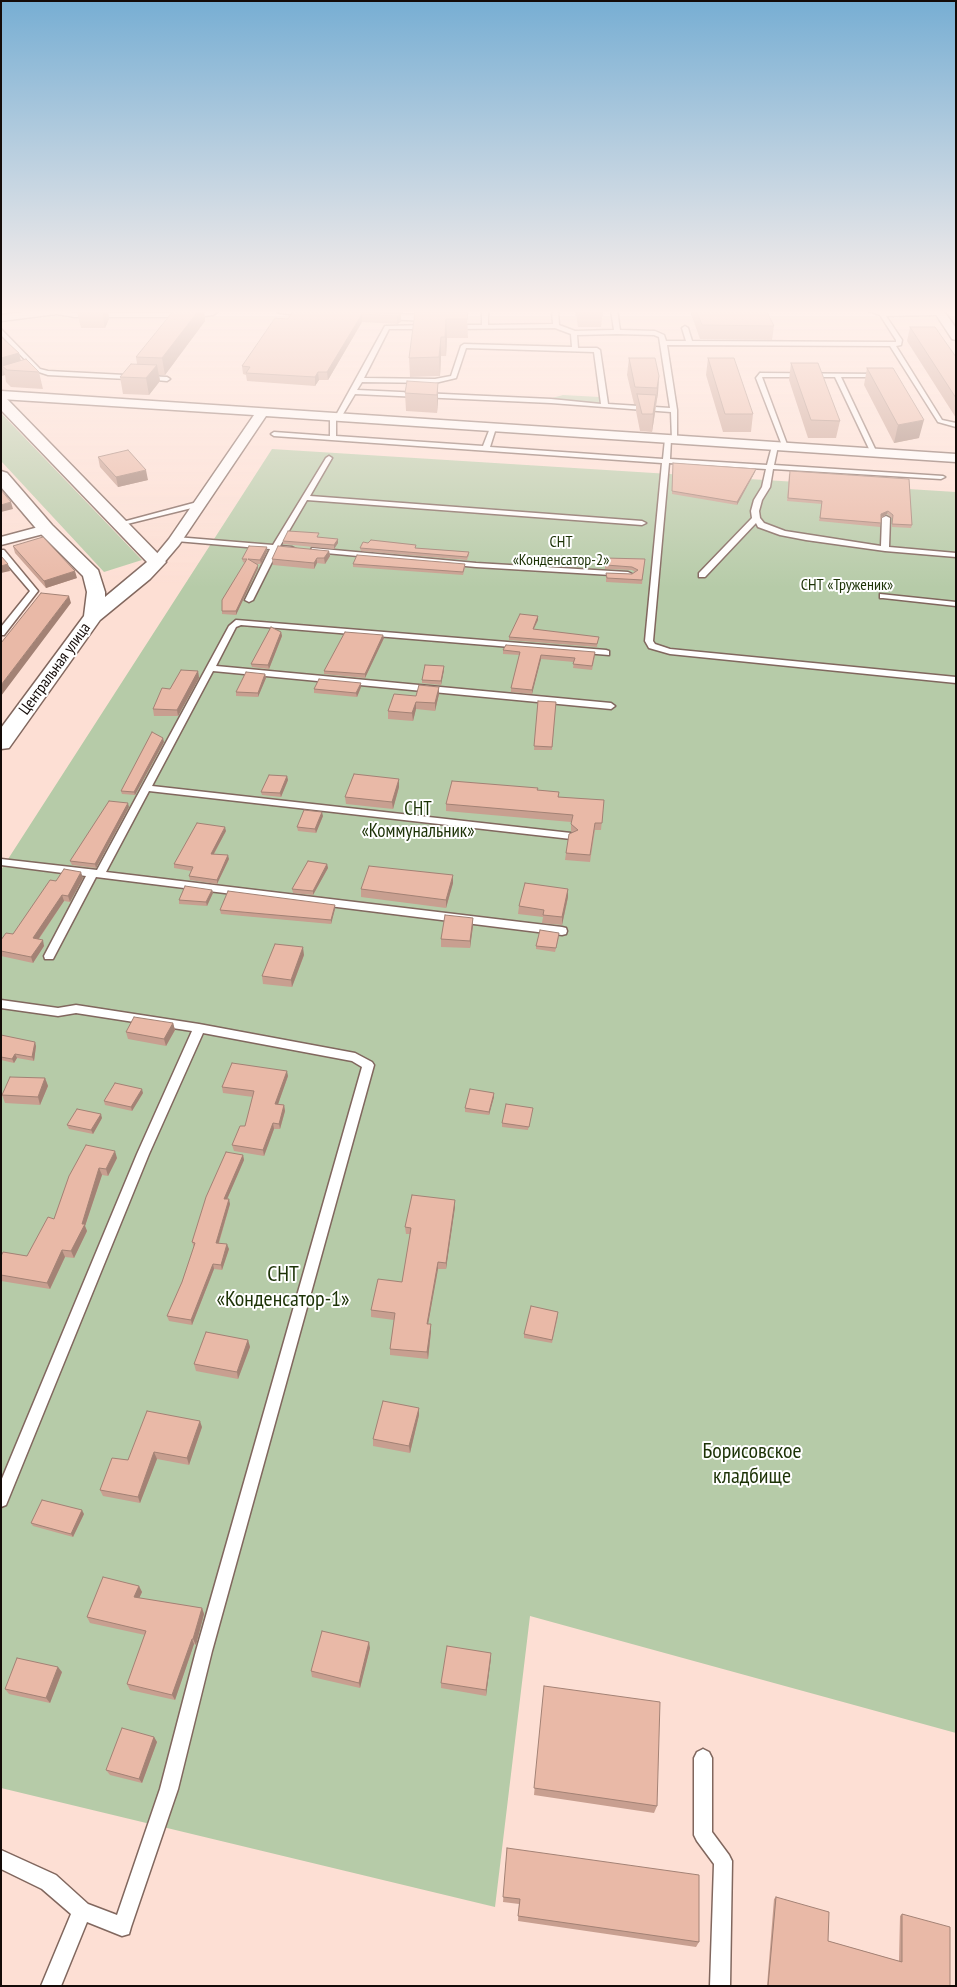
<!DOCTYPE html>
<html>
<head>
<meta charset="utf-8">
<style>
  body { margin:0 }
  #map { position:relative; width:957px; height:1987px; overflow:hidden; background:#fddfd4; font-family:"PT Sans Narrow",sans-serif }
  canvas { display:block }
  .frame { position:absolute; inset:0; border:2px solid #140b08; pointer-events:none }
</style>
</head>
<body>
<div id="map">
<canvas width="957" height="1987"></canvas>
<div class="frame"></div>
</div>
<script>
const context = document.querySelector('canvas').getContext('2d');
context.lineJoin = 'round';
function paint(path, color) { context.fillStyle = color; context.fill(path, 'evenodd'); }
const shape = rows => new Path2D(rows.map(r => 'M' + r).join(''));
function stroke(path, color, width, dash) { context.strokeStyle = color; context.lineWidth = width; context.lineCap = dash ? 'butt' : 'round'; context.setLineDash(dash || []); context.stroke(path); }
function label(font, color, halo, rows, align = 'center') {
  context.font = font + ' "PT Sans Narrow",sans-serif'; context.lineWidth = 4; context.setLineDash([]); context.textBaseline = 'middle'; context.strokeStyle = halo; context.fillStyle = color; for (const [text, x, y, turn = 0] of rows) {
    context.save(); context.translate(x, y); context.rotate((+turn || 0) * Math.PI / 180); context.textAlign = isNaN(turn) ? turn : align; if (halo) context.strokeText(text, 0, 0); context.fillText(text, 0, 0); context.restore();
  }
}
const green = shape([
  [563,395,600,397,599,404,541,401],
  [1,413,142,560,104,572,1,461],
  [272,449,956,492,956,1733,530,1616,495,1907,1,1788,1,870]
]);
const service = shape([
  [52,310,75,313,198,313,219,310,213,315,198,317,75,317,50,313,52,310],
  [482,310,488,310,488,325,553,324,552,310,558,310,559,325,575,331,614,330,611,310,617,310,620,330,655,331,664,335,666,341,686,341,682,328,685,326,688,328,692,341,892,342,896,342,896,340,880,315,866,310,882,312,942,312,940,315,886,316,902,340,901,345,896,346,942,420,956,423,956,427,938,422,890,346,667,345,677,410,677,441,672,440,671,412,551,403,355,394,340,419,336,420,336,436,483,446,490,428,493,426,496,428,490,447,663,459,665,439,668,437,671,439,670,459,767,465,772,446,775,444,778,446,774,465,943,476,945,477,941,479,773,469,770,487,762,500,759,511,760,518,764,523,785,531,881,546,882,518,886,516,890,518,889,547,956,553,956,557,885,551,806,540,780,535,758,527,756,523,705,577,699,577,699,573,752,518,751,511,754,500,762,487,766,469,669,463,653,641,655,644,670,649,956,677,956,683,670,654,649,648,645,641,662,463,274,436,271,434,274,432,330,436,330,418,335,417,385,326,428,325,431,327,428,329,389,329,364,378,435,379,451,376,461,346,464,344,572,347,571,334,555,328,454,329,451,327,454,325,482,325,482,310],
  [617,334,654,335,659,337,670,408,608,404,600,350,597,348,578,348,577,335,617,334],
  [466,348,594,352,601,404,551,399,357,390,362,382,435,383,456,378,466,348],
  [1,329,40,369,48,371,125,375,130,370,135,371,127,379,48,375,36,371,1,335,1,329],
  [760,373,879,374,879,376,877,377,841,377,877,453,874,455,871,453,835,377,762,377,788,447,783,448,756,378,760,373],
  [146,376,167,377,170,379,167,381,144,379,143,378,146,376],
  [329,456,332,458,310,496,642,521,646,523,642,525,307,500,280,546,292,547,296,549,292,551,278,550,253,600,249,602,245,600,270,549,176,541,172,539,176,537,273,545,326,458,329,456],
  [201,501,205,503,204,505,119,526,115,524,201,501],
  [312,548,476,563,628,572,632,574,628,576,476,567,315,552,311,550,312,548],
  [1,550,4,550,38,591,4,635,1,635,1,627,30,591,1,557,1,550],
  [880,594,956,602,956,606,883,598,880,598,880,594],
  [236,620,606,650,609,651,609,655,241,625,236,627,216,666,611,703,615,706,611,709,213,671,152,786,571,833,576,836,571,839,149,791,106,872,562,927,566,928,567,931,566,934,562,935,96,877,53,959,45,959,44,956,86,876,1,865,1,859,97,870,229,626,236,620],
  [1,1000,58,1008,76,1005,199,1024,355,1053,372,1062,374,1065,212,1651,178,1789,131,1927,129,1934,122,1936,87,1922,61,1986,41,1986,71,1914,42,1889,1,1869,1,1850,56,1875,88,1904,117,1915,160,1789,196,1651,362,1067,352,1061,203,1033,149,1154,6,1505,1,1507,1,1481,137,1154,192,1031,76,1013,58,1016,1,1008,1,1000],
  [703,1749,709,1752,712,1758,712,1832,729,1855,732,1861,730,1986,710,1986,714,1864,697,1841,694,1835,694,1758,697,1752,703,1749]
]);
const minor = shape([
  [39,310,70,310,65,313,1,321,1,315,39,310],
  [275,310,314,310,326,312,327,314,322,317,280,313,275,310],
  [933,310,943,310,956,328,956,340,952,339,933,310],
  [372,313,426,315,431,318,426,321,368,318,367,316,368,314,372,313],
  [1,391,956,454,956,462,266,416,179,545,162,565,157,566,152,565,150,562,169,539,254,415,1,399,1,391],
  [46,525,51,526,53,529,51,532,1,545,1,537,46,525]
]);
const tertiary = shape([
  [1,397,6,398,166,562,150,579,100,620,9,748,1,749,1,728,84,616,87,592,83,576,40,533,1,487,1,471,7,473,52,525,98,570,105,592,105,597,147,562,1,410,1,397]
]);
const wall = shape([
  [79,310,114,310,113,311,108,311,109,319,105,328,81,328,77,312],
  [174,310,204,310,205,321,165,375,159,375,160,381,149,395,123,394,120,377,137,364,136,357],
  [294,310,401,314,401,322,397,324,362,322,328,380,319,380,315,386,247,381,246,375,243,374,242,366,288,319],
  [331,310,405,310,404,312],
  [444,310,467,310,468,338,447,338,446,356,441,356,440,376,410,377,409,358,444,312],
  [575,310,603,310,601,327,578,327],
  [692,310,766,310,774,326,772,340,700,339,691,314],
  [910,327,956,357,956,418,907,341],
  [1,337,19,353,21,361,39,372,43,389,11,387,6,382,5,375,1,376],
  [629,358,659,376,658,393,652,432,640,431,636,411,636,404,634,404,627,375],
  [708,358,753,414,751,432,723,432,706,375],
  [791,363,840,421,836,438,808,438,789,380],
  [867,368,919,438,894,443,864,385],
  [438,383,438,400,437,413,406,411,405,393],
  [98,457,148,480,118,487,100,467],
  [673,463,756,469,755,472,737,505,672,494],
  [789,474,909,479,912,525,911,528,892,527,892,518,887,514,881,518,880,527,819,521,822,504,787,501],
  [319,537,338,543,334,549,283,544,283,541],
  [13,546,77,578,46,588,15,553],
  [267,547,267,551,261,564,256,564,258,568,236,615,222,614,222,611,245,563,243,562,242,559],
  [360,548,416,548,469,552,469,555,467,560,361,551],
  [329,551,330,556,325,564,317,563,314,569,273,565,272,559],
  [605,558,645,559,642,584,606,582,606,573,632,574,635,572,632,570,605,569],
  [353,564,465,564,465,568,463,575,353,567],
  [538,616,538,620,534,629,598,640,597,647,509,640,509,637],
  [281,632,282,636,269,669,252,667,251,664],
  [384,638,365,678,324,674,324,671],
  [503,650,595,656,592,670,573,668,574,662,541,659,532,694,511,692,511,688,520,655,503,654],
  [444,666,444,670,441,685,422,683,422,680],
  [198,671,199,678,178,716,154,716,153,709,170,689],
  [265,674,266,678,258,697,236,696,236,692],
  [361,687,357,697,314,693,314,689],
  [439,694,435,711,416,709,413,721,388,719,388,711,416,696],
  [538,701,556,702,552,750,534,750],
  [164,742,135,795,122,794,121,791],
  [287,776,288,780,281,797,262,795,261,792],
  [399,787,393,809,346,804,345,797],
  [537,790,559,792,559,797,604,800,601,830,595,830,590,862,565,860,566,853,572,832,571,831,571,822,446,811,446,804],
  [129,807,96,868,72,865,70,861],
  [323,816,316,833,298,831,297,827],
  [226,831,214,854,229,859,217,884,190,880,189,876,191,871,174,868,174,864],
  [327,864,328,868,313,895,293,893,292,889],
  [83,878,70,902,64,901,39,939,44,946,33,963,1,956,1,940,13,934,56,881],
  [453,883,446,908,361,897,361,889],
  [568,889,568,897,562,925,542,923,543,917,518,914,519,906],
  [212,890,213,893,207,906,179,904,179,900],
  [335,909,331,924,221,914,220,910],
  [473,918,473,926,470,948,441,947,441,939],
  [559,937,555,952,536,949,536,946],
  [304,955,292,987,263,984,262,976],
  [173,1023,175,1030,166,1046,128,1039,126,1032],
  [1,1035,36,1046,34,1061,17,1058,14,1063,1,1060],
  [288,1076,278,1104,284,1105,285,1111,280,1129,274,1129,264,1156,234,1151,232,1145,245,1126,253,1097,223,1093,222,1087],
  [45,1078,48,1086,40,1105,5,1103,2,1095],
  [143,1093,132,1111,105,1105,104,1101],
  [494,1097,489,1115,465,1112,465,1108],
  [532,1112,528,1130,502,1127,502,1123],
  [102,1118,93,1134,69,1129,67,1125],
  [243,1155,244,1160,227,1199,230,1204,219,1243,229,1249,222,1270,214,1269,192,1325,169,1321,167,1316,182,1282,194,1247,192,1242],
  [117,1158,108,1176,102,1175,85,1226,87,1231,74,1258,65,1257,50,1289,1,1281,1,1256,27,1256,54,1219,69,1176],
  [455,1200,455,1207,446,1269,438,1269,428,1324,431,1324,431,1331,428,1359,390,1355,390,1349,394,1320,371,1317,371,1310,402,1282,410,1234,406,1234,405,1227],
  [558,1316,552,1343,524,1338,524,1334],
  [248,1340,250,1347,238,1379,196,1371,194,1364],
  [419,1408,419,1415,410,1453,373,1446,373,1439],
  [202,1427,189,1465,157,1459,140,1503,103,1496,100,1490,128,1460],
  [84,1514,73,1537,33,1526,31,1523],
  [139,1586,142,1592,139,1598,202,1608,204,1614,196,1645,194,1644,175,1700,130,1690,127,1684,145,1635,90,1623,87,1617],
  [370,1648,360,1688,312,1677,311,1671],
  [491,1658,486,1696,441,1688,441,1683],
  [62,1672,50,1703,9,1694,5,1689],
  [544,1686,657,1806,654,1813,534,1795],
  [154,1737,157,1742,142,1783,110,1775,106,1770],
  [507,1848,699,1942,696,1947,518,1921,519,1904,503,1902],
  [776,1897,828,1941,899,1961,900,1916,902,1914,950,1986,767,1986,774,1899]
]);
const shadedWall = shape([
  [103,310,108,310,109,319,105,328,102,312],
  [199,310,204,310,205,321,165,375,162,358],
  [362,314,362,322,328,380,327,372],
  [401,314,401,322,397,324,397,316],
  [446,319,447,338,446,356,445,337],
  [441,337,441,356,440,376,439,357],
  [19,353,23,370,2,366,5,375,1,376,1,358],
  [157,365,160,381,149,395,146,378],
  [318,372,319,380,315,386,315,377],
  [659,376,658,393,656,405,657,388],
  [438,383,438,400,437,413,437,395],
  [656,395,655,413,652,432,653,414],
  [924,420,919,438,894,443,898,425],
  [756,469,755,472,737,505,737,502],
  [146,470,148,480,118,487,116,477],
  [11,502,13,509,1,512,1,505],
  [888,511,887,514,880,518,881,514],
  [338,539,338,543,334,549,334,545],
  [267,547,267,551,261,564,260,560],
  [329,551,330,556,325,564,324,558],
  [317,558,317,563,314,569,314,563],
  [8,564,10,571,1,573,1,566],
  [258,565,258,568,236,615,236,611],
  [75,571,77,578,46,588,44,581],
  [69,596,71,603,1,696,1,685],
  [538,616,538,620,532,632,533,629],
  [281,632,282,636,269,669,268,665],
  [383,635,384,638,365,678,365,674],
  [541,655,541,659,532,694,532,690],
  [444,666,444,670,441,685,441,681],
  [198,671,199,678,178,716,177,710],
  [265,674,266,678,258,697,258,693],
  [361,683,361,687,357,697,356,693],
  [439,687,439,694,435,711,435,703],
  [416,702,416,709,413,721,412,713],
  [163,738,164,742,135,795,134,792],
  [287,776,288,780,281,797,280,793],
  [399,779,399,787,393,809,392,802],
  [128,803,129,807,96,868,95,864],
  [322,812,323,816,316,833,315,829],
  [225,827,226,831,212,857,211,854],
  [228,855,229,859,217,884,217,880],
  [327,864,328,868,313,895,313,891],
  [81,872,83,878,70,902,68,896],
  [453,875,453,883,446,908,446,900],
  [568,889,568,897,562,925,562,917],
  [212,890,213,893,207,906,206,902],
  [62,895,64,901,35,944,33,938],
  [335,905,335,909,331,924,331,920],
  [473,918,473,926,470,948,470,941],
  [43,940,44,946,33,963,31,957],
  [303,947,304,955,292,987,291,980],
  [173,1023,175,1030,166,1046,164,1039],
  [35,1042,36,1046,34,1061,32,1057],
  [15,1054,17,1058,14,1063,12,1059],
  [287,1071,288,1076,276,1110,275,1104],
  [45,1078,48,1086,40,1105,38,1097],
  [142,1089,143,1093,132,1111,131,1107],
  [494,1093,494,1097,489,1115,489,1112],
  [284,1105,285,1111,280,1129,279,1124],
  [101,1114,102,1118,93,1134,91,1130],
  [273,1123,274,1129,264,1156,263,1150],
  [115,1151,117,1158,108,1176,106,1169],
  [243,1155,244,1160,225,1204,224,1199],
  [99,1168,102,1175,85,1226,87,1231,74,1258,71,1251,82,1224],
  [229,1199,230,1204,217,1248,216,1243],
  [455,1200,455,1207,446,1269,446,1263],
  [227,1244,229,1249,222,1270,221,1265],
  [62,1250,65,1257,50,1289,47,1283],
  [438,1262,438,1269,427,1330,427,1324],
  [213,1264,214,1269,192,1325,191,1320],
  [431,1324,431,1331,428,1359,427,1352],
  [248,1340,250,1347,238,1379,237,1372],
  [419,1408,419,1415,410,1453,409,1446],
  [200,1421,202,1427,189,1465,187,1458],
  [154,1452,157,1459,140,1503,138,1497],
  [82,1510,84,1514,73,1537,71,1534],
  [139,1586,142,1592,137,1603,134,1597],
  [202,1608,204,1614,196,1645,193,1639],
  [192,1639,194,1644,175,1700,172,1695],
  [369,1642,370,1648,360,1688,359,1683],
  [491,1653,491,1658,486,1696,486,1690],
  [58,1667,62,1672,50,1703,46,1698],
  [154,1737,157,1742,142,1783,139,1779]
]);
const building = shape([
  [79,310,103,310,102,312,77,312,79,310],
  [174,310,199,310,162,358,136,357,174,310],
  [294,310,313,310,401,314,397,316,362,314,327,372,318,372,315,377,246,373,250,367,242,366,275,318,288,319,294,310],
  [696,310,766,310,774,326,702,325,696,310],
  [415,312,467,312,468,319,446,319,445,337,441,337,439,357,409,358,415,312],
  [910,327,935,327,956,357,956,398,910,327],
  [1,337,19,353,1,358,1,337],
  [629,358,655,358,659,376,657,388,635,387,629,358],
  [708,358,734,358,753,414,725,414,708,358],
  [26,359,39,372,7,370,2,366,26,359],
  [791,363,818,363,840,421,811,420,791,363],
  [131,364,157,365,146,378,120,377,131,364],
  [867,368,893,368,924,420,898,425,867,368],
  [407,381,438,383,437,395,405,393,407,381],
  [637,394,656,395,653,414,642,414,637,394],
  [128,450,146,470,116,477,98,457,128,450],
  [673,463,756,469,737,502,672,491,673,463],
  [790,471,909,479,912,525,892,524,893,515,888,511,881,514,881,523,820,518,822,501,788,498,790,471],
  [1,490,11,502,1,505,1,490],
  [288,531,319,533,317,537,338,539,334,545,283,541,288,531],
  [43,537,75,571,44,581,13,546,43,537],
  [371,540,416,545,415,548,469,552,467,557,360,548,363,542,368,543,371,540],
  [249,546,267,547,260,560,248,559,258,565,236,611,222,611,222,600,247,559,242,559,249,546],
  [278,546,329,551,324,558,317,558,314,563,272,559,278,546],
  [357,555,465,564,463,572,353,564,357,555],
  [1,556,8,564,1,566,1,556],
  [605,558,645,559,642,580,607,578,606,573,632,574,638,570,632,567,606,565,605,558],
  [41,593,69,596,1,685,1,643,41,593],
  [520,614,538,616,533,629,599,637,597,644,509,637,520,614],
  [271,627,281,632,268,665,251,664,271,627],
  [345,632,383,635,365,674,324,671,345,632],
  [506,645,595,652,592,666,573,664,575,658,541,655,532,690,511,688,520,652,503,650,506,645],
  [425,665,444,666,441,681,422,680,425,665],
  [181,670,198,671,177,710,153,709,162,688,170,689,181,670],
  [246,672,265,674,258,693,236,692,246,672],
  [319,679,361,683,356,693,314,689,319,679],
  [419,685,439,687,435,703,416,702,412,713,388,711,394,694,416,696,419,685],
  [538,701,556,702,552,747,534,746,538,701],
  [152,732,163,738,134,792,121,791,152,732],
  [354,774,399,779,392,802,345,797,354,774],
  [269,775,287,776,280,793,261,792,269,775],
  [452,781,538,788,537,790,559,792,558,797,604,800,602,823,595,823,590,855,566,853,569,834,578,830,571,824,573,815,446,804,452,781],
  [109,801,128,803,95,864,70,861,109,801],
  [304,810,322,812,315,829,297,827,304,810],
  [197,823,225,827,211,854,228,855,217,880,189,876,193,867,174,864,197,823],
  [308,861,327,864,313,891,292,889,308,861],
  [369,866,453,875,446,900,361,889,369,866],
  [64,869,81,872,68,896,62,895,33,938,43,940,31,957,1,951,1,940,6,933,13,934,50,880,56,881,64,869],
  [525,883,568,889,562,917,543,915,544,910,519,906,525,883],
  [185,886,212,890,206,902,179,900,185,886],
  [228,891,335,905,331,920,220,910,228,891],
  [445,915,473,918,470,941,441,939,445,915],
  [540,930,559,933,556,948,536,946,540,930],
  [275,944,303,947,291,980,262,976,275,944],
  [134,1017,173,1023,164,1039,126,1032,134,1017],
  [1,1035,35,1042,32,1057,15,1054,12,1059,1,1057,1,1035],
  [232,1063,287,1071,275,1104,284,1105,279,1124,273,1123,263,1150,232,1145,240,1126,245,1126,254,1091,222,1087,232,1063],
  [10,1077,45,1078,38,1097,2,1095,10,1077],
  [115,1083,142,1089,131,1107,104,1101,115,1083],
  [470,1089,494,1093,489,1112,465,1108,470,1089],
  [506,1104,533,1108,529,1127,502,1123,506,1104],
  [77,1109,101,1114,91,1130,67,1125,77,1109],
  [86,1145,115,1151,106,1169,99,1168,82,1224,85,1224,71,1251,62,1250,47,1283,1,1275,1,1256,3,1252,27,1256,48,1217,54,1219,69,1176,86,1145],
  [226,1152,243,1155,224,1199,229,1199,216,1243,227,1244,221,1265,213,1264,191,1320,167,1316,182,1282,195,1243,192,1242,206,1197,226,1152],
  [412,1195,455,1200,446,1263,438,1262,427,1324,431,1324,427,1352,390,1349,395,1313,371,1310,378,1279,402,1282,411,1228,405,1227,412,1195],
  [531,1306,558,1312,552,1340,524,1334,531,1306],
  [206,1332,248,1340,237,1372,194,1364,206,1332],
  [383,1401,419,1408,409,1446,373,1439,383,1401],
  [147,1411,200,1421,187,1458,154,1452,138,1497,100,1490,112,1458,128,1460,147,1411],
  [42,1500,82,1510,71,1534,31,1523,42,1500],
  [103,1577,139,1586,134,1597,202,1608,193,1639,192,1639,172,1695,127,1684,146,1631,87,1617,103,1577],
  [322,1631,369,1642,359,1683,311,1671,322,1631],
  [447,1646,491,1653,486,1690,441,1683,447,1646],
  [17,1658,58,1667,46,1698,5,1689,17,1658],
  [544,1686,660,1702,657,1806,534,1788,544,1686],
  [122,1728,154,1737,139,1779,106,1770,122,1728],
  [507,1848,699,1875,699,1942,518,1916,520,1899,503,1897,507,1848],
  [776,1897,829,1912,828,1941,902,1962,902,1914,950,1927,950,1986,768,1986,776,1897]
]);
const farParknames = [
  ["СНТ",561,542],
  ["«Конденсатор-2»",561,560],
  ["СНТ «Труженик»",847,585]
];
const farStreetnames = [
  ["Центральная улица",55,669,-54]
];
const parkNames = [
  ["СНТ",418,810],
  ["«Коммунальник»",418,832]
];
const nearParknames = [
  ["СНТ",283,1275],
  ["«Конденсатор-1»",283,1300],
  ["Борисовское",752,1452],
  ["кладбище",752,1477]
];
paint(green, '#b6cba8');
stroke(service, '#81675e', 3);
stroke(minor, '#81675e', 3);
stroke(tertiary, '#81675e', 3);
paint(service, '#fff');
paint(minor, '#fff');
paint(tertiary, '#fff');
paint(wall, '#c89f90');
paint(shadedWall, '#a38275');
paint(building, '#e9b9a7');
stroke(building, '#a38275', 1);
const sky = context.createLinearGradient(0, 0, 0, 588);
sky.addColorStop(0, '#77aed3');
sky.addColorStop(0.53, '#fef1ec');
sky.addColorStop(1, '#fef1ec00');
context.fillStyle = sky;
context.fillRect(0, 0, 957, 588);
label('16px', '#1c3206', '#fff', farParknames);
label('16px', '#140b08', '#fff', farStreetnames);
label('19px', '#1c3206', '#fff', parkNames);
label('22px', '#1c3206', '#fff', nearParknames);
</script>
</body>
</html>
